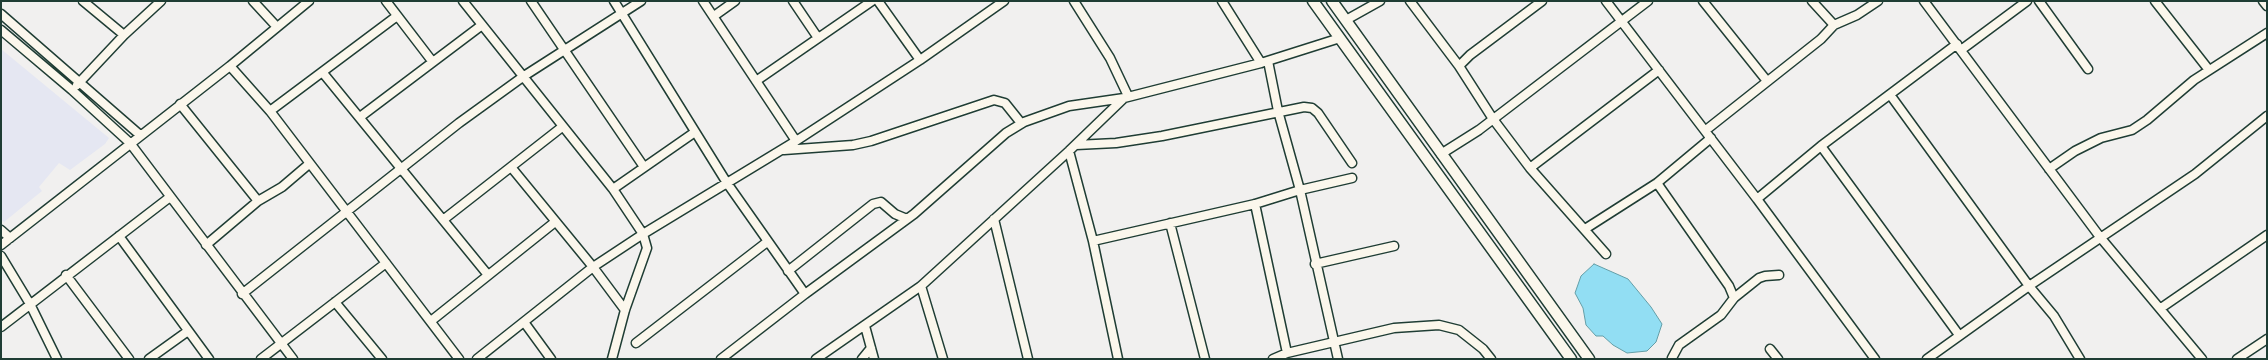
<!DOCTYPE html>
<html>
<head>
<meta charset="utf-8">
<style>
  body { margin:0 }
  #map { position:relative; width:2268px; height:360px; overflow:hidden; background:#f1f0ef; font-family:"Architects Daughter",sans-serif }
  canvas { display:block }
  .frame { position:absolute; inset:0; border:2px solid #1f3d34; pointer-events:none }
</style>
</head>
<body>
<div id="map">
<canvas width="2268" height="360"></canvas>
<div class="frame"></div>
</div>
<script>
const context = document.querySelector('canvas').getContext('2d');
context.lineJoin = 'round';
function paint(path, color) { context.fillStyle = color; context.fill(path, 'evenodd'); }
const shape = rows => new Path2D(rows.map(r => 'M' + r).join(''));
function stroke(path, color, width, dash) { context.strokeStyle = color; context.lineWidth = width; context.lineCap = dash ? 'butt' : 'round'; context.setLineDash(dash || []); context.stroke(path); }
const built = shape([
  [1,49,109,138,105,144,70,170,59,163,39,187,42,191,4,222,1,219]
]);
const water = shape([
  [1594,264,1628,279,1651,307,1662,324,1656,342,1647,351,1627,353,1613,345,1603,336,1596,336,1586,325,1583,308,1575,293,1581,276,1594,264]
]);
const minor = shape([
  [83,1,124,35],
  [253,1,277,27],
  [386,1,432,61],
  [463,1,613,189,643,234,647,248,625,310,612,359],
  [531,1,644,167],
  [614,1,727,183,805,294],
  [703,1,796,141],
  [793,1,818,38],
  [878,1,920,60],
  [1074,1,1110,58,1128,96],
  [1222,1,1261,63],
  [1410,1,1459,66],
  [1542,1,1470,55,1459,66,1493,119,1530,168,1606,254],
  [1606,1,1757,199],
  [1703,1,1767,81],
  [1812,1,1834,25],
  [1924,1,2100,237,2202,359],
  [2039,1,2088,69],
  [2155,1,2209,70],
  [2263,1,2267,6],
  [1,14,140,135],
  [714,16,735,1],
  [1346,20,1380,1],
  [1,30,72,90,130,143,293,359],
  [1961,50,2027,1],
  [1268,61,1278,111,1300,190,1338,359],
  [230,66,270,111,459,359],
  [323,73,488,275],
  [756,81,872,1],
  [77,85,124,35,161,1],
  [1891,96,2029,286,2054,316,2080,359],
  [180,104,258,201,206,245],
  [270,111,397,16],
  [360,117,482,25],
  [1706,130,1821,39,1834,25,1857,15,1878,1],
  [1076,145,1116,143,1162,136,1304,107,1312,108,1318,113,1352,163],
  [1821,146,1959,335],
  [784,150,853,145,871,141,994,100,1005,103,1021,123],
  [1069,151,1093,241,1118,359],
  [1441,154,1479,130,1648,1],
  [511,167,593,267,625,310],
  [1530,168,1659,70],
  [2049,169,2075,151,2101,138,2132,130,2147,120,2194,80,2267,33],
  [1657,183,1729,286,1734,298,1721,315,1679,345,1672,358],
  [613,189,695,132],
  [258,201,282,187,309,164],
  [1255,204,1287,353,1273,359],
  [994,219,1028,359],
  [443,220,562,127],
  [1170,223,1205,359],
  [1585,229,1657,183,1711,138],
  [1,230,10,238],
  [119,236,209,359],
  [1093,241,1255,204,1300,190,1352,178],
  [1,245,230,66,309,1],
  [1,256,30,304,57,359],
  [1315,264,1394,246],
  [788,271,873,204,881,202,895,214,907,219],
  [66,275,129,359],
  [921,286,943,359],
  [242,294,459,123,524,76,641,1],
  [1734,298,1759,278,1765,276,1779,275],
  [335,302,382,359],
  [2161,308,2267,235],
  [431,321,555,222],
  [524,322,551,359],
  [865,326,874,359],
  [1,327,170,197],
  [636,343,767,242],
  [1770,349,1778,359],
  [1287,353,1394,328,1439,325,1459,330,1483,349,1491,359],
  [149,359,188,331],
  [261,359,386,263],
  [477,359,593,267,643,234,796,141,920,60,1004,1],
  [721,359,805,294,914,214,1006,133,1024,122,1069,106,1124,98,1261,63,1340,38],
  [816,359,921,286,1069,151,1124,98],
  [862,359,871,348],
  [1875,359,1757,199,1821,146,1957,44],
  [1927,359,2029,286,2195,174,2267,116],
  [2237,359,2267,339]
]);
const major = shape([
  [1313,1,1571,359],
  [1332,1,1589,359]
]);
paint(built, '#e5e7f2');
paint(water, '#92def3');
stroke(water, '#649ea7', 1);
stroke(minor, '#1f3d34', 11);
stroke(major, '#1f3d34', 13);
stroke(minor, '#fbf7ec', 8);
stroke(major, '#fbf7ec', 10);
</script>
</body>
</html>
